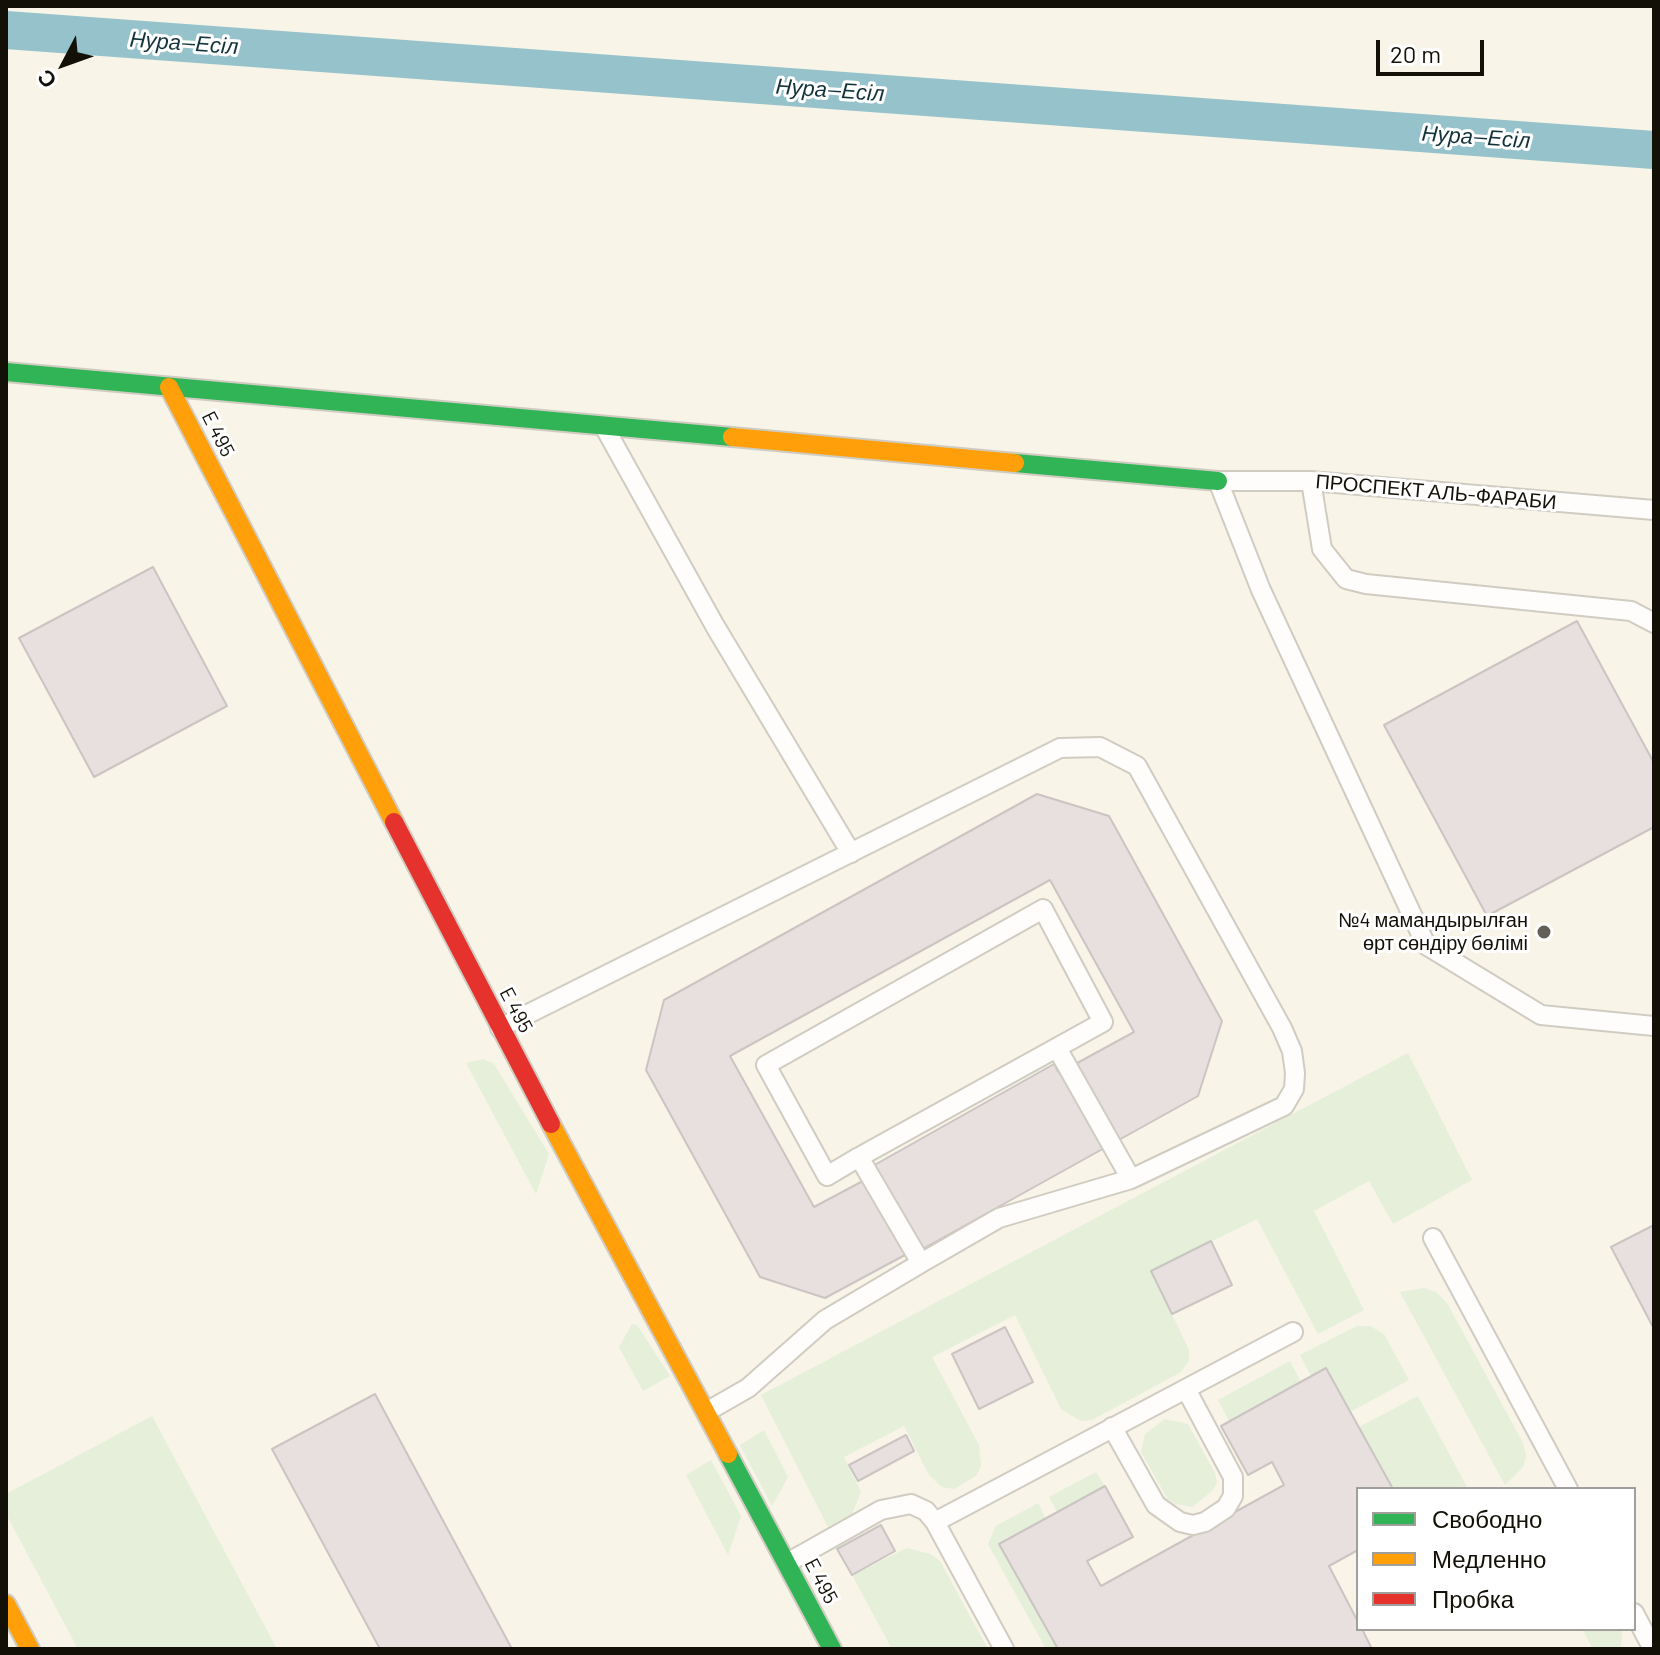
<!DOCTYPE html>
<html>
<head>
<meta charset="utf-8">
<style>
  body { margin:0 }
  #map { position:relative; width:1660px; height:1655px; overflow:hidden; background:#f8f4e8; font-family:Barlow,sans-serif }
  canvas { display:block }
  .frame { position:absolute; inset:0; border:8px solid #121007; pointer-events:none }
  .legend { position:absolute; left:1356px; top:1487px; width:280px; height:144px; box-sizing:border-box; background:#fff; border:2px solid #a09f9c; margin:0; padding:10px 14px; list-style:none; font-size:24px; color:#121007 }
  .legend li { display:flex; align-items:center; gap:16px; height:40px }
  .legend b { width:40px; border:2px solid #a09f9c }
  .north { position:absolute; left:24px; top:24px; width:80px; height:80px; -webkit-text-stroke:6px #fff; paint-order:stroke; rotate:229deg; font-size:22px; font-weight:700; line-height:32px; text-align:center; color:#121007 }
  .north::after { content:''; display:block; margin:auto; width:28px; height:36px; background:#121007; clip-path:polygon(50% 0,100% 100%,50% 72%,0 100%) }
  .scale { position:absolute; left:1376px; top:40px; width:108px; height:36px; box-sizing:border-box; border:4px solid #121007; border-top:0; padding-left:10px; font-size:24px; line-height:28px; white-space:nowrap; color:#121007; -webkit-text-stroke:6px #fff; paint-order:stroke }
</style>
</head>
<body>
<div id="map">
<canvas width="1660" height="1655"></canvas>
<div class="frame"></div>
<ul class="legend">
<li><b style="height:10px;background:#30b455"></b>Свободно</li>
<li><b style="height:10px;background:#ff9f0a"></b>Медленно</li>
<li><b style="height:10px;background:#e5322d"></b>Пробка</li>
</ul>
<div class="north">С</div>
<div class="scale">20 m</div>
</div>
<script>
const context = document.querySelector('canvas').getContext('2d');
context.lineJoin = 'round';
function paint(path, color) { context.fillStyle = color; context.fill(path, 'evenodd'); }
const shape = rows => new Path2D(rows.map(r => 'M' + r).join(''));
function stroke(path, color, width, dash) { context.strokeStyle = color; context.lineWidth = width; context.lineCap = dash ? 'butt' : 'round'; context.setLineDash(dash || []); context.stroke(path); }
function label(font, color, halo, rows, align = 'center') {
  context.font = font + ' Barlow,sans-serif'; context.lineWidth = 6; context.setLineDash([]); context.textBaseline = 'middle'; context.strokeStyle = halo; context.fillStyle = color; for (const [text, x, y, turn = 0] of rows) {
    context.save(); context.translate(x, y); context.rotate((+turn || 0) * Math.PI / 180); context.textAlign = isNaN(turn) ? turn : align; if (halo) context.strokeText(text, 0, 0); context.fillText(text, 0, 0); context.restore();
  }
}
const green = shape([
  [1408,1053,1472,1180,1393,1224,1369,1181,1314,1211,1364,1310,1318,1334,1257,1219,1151,1271,1189,1350,1189,1361,1181,1372,1092,1420,1081,1421,1061,1409,1015,1315,932,1357,979,1445,981,1466,976,1476,954,1489,942,1487,929,1475,904,1426,844,1457,861,1492,852,1514,828,1527,761,1395],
  [483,1059,494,1064,549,1154,536,1194,466,1063],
  [1424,1288,1436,1292,1447,1303,1523,1443,1526,1456,1523,1467,1505,1485,1400,1292],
  [632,1324,637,1325,670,1376,643,1391,619,1347],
  [1357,1326,1370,1326,1384,1334,1409,1380,1350,1412,1327,1368,1311,1376,1300,1355],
  [1290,1361,1301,1382,1229,1421,1218,1400],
  [1418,1396,1468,1489,1393,1489,1359,1427],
  [152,1416,277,1649,78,1649,6,1514,6,1494],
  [1165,1419,1188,1424,1215,1473,1217,1483,1212,1491,1192,1507,1175,1504,1167,1498,1141,1452,1145,1434],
  [764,1430,788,1477,772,1506,740,1445],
  [711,1460,741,1516,728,1555,686,1475],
  [1096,1472,1105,1486,1057,1512,1049,1497],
  [1038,1503,1046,1519,1058,1649,1046,1649,988,1544,996,1526],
  [907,1548,930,1554,940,1561,988,1649,892,1649,852,1575],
  [1582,1629,1622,1629,1621,1649,1593,1649]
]);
const canal = shape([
  [6,30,1654,150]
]);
const building = shape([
  [153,567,227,706,94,777,19,638,153,567],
  [1577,621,1654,763,1654,827,1487,916,1384,725,1577,621],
  [1037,794,1109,816,1222,1021,1198,1096,919,1251,918,1248,825,1298,760,1277,646,1070,664,1000,1037,794],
  [1050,880,1134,1032,1059,1073,1054,1064,871,1167,876,1174,814,1207,730,1056,1050,880],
  [1654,1225,1654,1327,1653,1327,1611,1247,1654,1225],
  [1211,1241,1232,1285,1172,1314,1151,1271,1211,1241],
  [1005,1327,1033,1382,979,1409,952,1354,1005,1327],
  [1326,1368,1393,1489,1358,1489,1358,1550,1329,1566,1358,1622,1358,1629,1362,1629,1372,1649,1058,1649,999,1544,1105,1486,1133,1537,1087,1561,1101,1586,1284,1485,1272,1462,1248,1475,1221,1426,1326,1368],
  [375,1394,512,1649,380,1649,272,1449,375,1394],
  [906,1435,914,1451,858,1481,849,1465,906,1435],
  [881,1525,895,1551,852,1575,837,1549,881,1525]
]);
const lane = shape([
  [606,430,715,626,851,853],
  [1311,481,1322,549,1346,579,1366,584,1631,611,1654,623],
  [1654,510,1311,481,1218,481,1261,590,1426,945,1541,1015,1654,1026],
  [500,1028,1060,748,1100,747,1137,766,1282,1028,1292,1051,1295,1073,1294,1089,1284,1106,1131,1179],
  [1433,1238,1568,1489],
  [921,1263,999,1218,1131,1179,1057,1048],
  [706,1412,748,1388,825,1320,921,1263,859,1157,827,1176,766,1065,1043,909,1103,1022,859,1157],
  [1112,1427,1156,1505,1180,1522,1193,1525,1205,1522,1226,1508,1233,1496,1233,1477,1186,1389],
  [935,1522,1293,1332],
  [787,1563,881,1510,911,1504,926,1511,935,1522,1004,1649],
  [1634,1613,1653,1649]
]);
const fast = shape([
  [6,372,732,437],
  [1015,463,1218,481],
  [728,1454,832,1649]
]);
const slow = shape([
  [169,387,394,822],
  [732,437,1015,463],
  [551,1124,728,1454],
  [6,1604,30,1649]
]);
const jam = shape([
  [394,822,551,1124]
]);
const markers = [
  [1544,932,8,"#626056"]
];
const streetNames = [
  ["E 495",218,434,63],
  ["ПРОСПЕКТ АЛЬ-ФАРАБИ",1436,492,5],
  ["E 495",516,1010,62],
  ["E 495",821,1581,62]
];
const poiNames = [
  ["№4 мамандырылған",1528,920],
  ["өрт сөндіру бөлімі",1528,943]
];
const waterNames = [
  ["Нура—Есіл",184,43,4],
  ["Нура—Есіл",830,90,4],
  ["Нура—Есіл",1476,137,4]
];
paint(green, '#e5efda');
stroke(canal, '#95c2cb', 38);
paint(building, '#e7e0de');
stroke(building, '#cac4c2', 2);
stroke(lane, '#d0ccc2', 22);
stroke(fast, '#d0ccc2', 22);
stroke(slow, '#d0ccc2', 22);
stroke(jam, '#d0ccc2', 22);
stroke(lane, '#fefdfc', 18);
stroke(fast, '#30b455', 18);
stroke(slow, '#ff9f0a', 18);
stroke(jam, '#e5322d', 18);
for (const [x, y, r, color] of markers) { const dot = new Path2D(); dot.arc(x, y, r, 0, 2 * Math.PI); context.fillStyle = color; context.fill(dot); stroke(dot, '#fff', 3); }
label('20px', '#121007', '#fff', streetNames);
label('20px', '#121007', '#fff', poiNames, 'right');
label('italic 22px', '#13333b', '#fff', waterNames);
</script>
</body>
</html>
